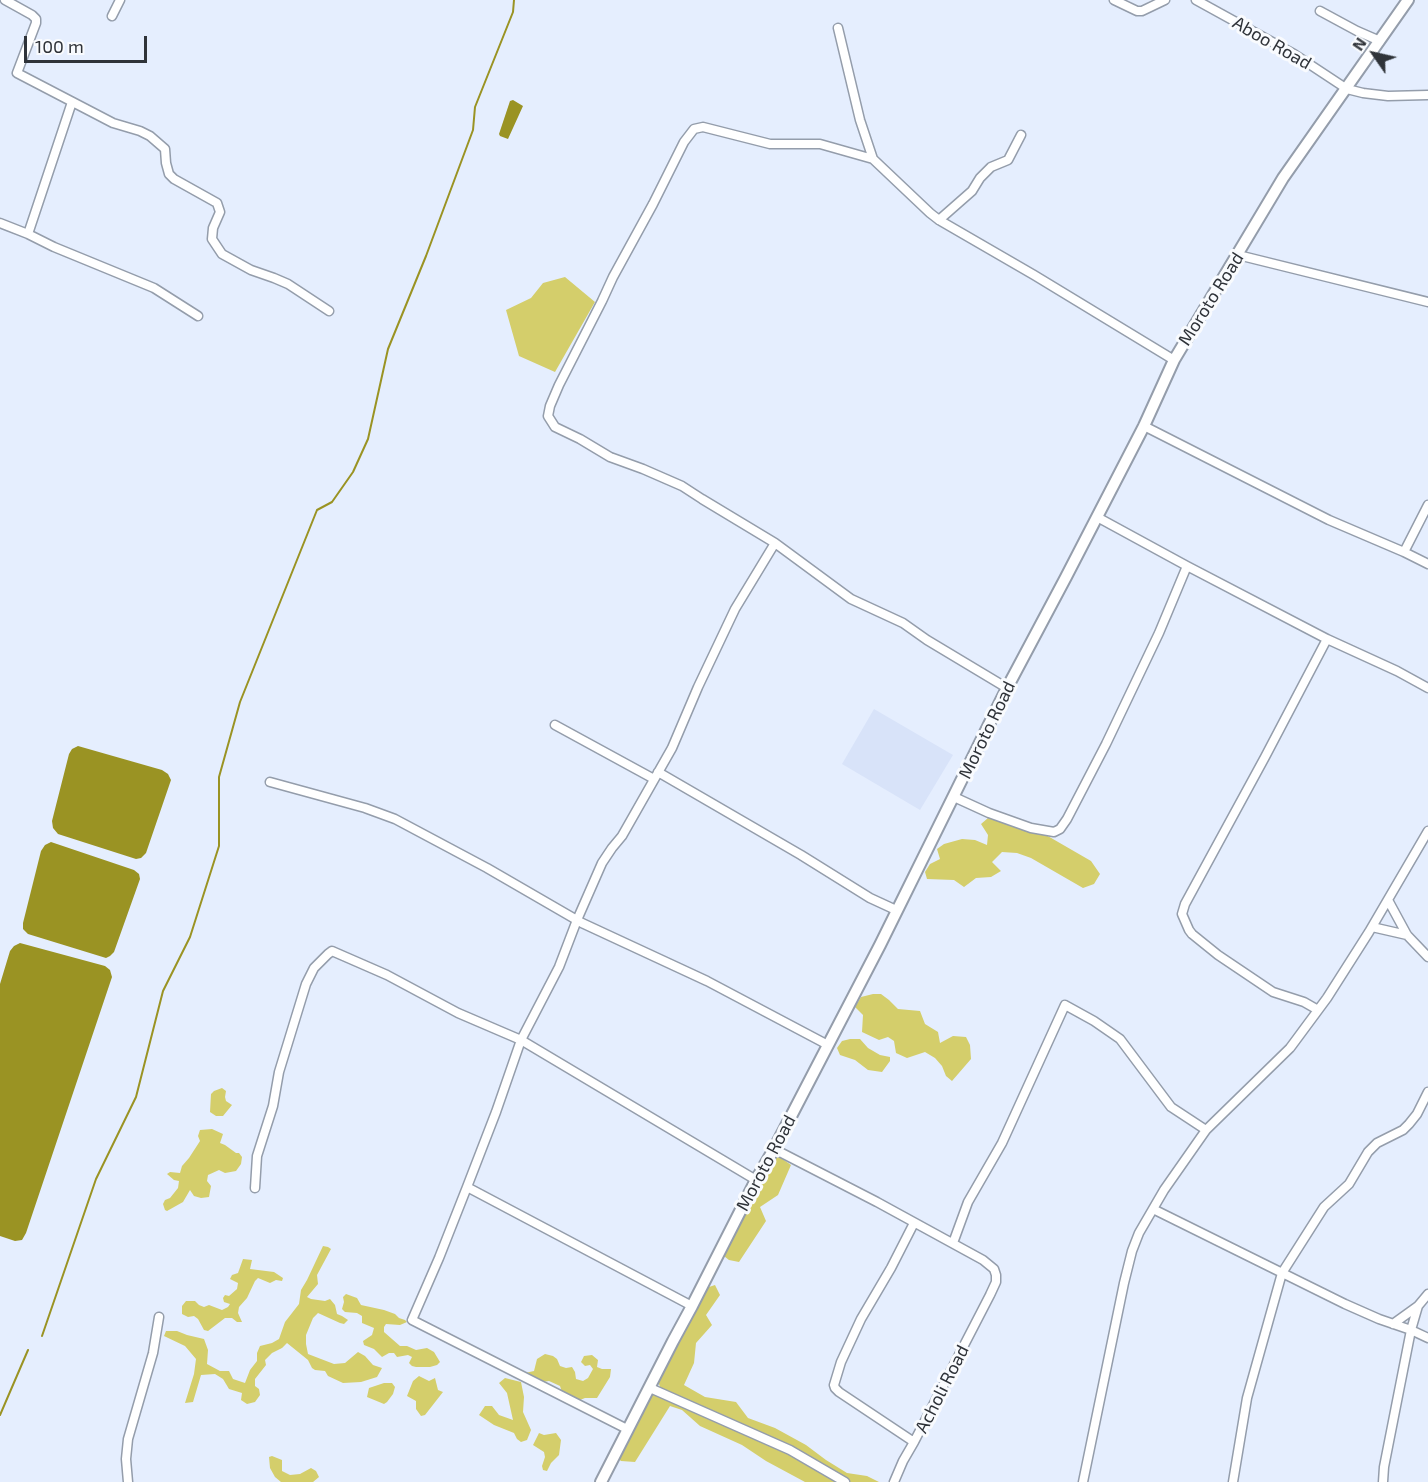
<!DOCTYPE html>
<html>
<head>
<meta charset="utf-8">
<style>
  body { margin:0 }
  #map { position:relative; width:1428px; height:1482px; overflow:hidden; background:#e5eefe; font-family:"Exo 2",sans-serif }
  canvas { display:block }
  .north { position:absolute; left:1344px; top:24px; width:60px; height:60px; -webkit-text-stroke:4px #f9fbfe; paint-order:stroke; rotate:304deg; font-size:16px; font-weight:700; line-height:24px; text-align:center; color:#2f3339 }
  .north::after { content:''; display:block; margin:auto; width:21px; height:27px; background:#2f3339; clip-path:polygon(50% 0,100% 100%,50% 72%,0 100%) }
  .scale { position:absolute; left:24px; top:36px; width:123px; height:27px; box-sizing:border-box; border:3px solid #2f3339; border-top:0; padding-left:8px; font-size:18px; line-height:21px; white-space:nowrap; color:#2f3339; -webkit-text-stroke:4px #f9fbfe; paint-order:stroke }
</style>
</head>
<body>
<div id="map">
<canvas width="1428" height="1482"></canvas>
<div class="north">N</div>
<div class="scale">100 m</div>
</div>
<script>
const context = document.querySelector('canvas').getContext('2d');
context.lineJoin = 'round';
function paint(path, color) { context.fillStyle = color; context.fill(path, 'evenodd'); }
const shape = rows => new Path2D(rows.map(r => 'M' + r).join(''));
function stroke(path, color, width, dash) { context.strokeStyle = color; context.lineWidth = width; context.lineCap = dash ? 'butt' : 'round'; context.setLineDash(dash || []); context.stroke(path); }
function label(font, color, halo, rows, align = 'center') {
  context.font = font + ' "Exo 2",sans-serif'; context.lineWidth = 6; context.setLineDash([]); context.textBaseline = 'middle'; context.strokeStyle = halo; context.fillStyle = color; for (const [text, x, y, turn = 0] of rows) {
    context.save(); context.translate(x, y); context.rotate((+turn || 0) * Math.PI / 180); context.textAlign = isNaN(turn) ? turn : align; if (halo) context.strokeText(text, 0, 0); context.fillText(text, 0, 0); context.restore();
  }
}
const built = shape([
  [874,709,953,755,920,810,842,764]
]);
const green = shape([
  [565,277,595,302,555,372,519,356,506,310,531,298,543,283],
  [988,818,1016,824,1046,835,1091,861,1100,874,1094,884,1083,888,1031,858,1017,853,1002,852,992,862,1001,871,991,877,976,878,964,887,954,880,927,879,925,872,930,864,940,859,937,849,944,844,962,839,975,840,987,845,988,835,981,824],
  [873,994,881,994,889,1000,898,1009,920,1011,925,1024,938,1032,940,1043,953,1036,966,1037,970,1045,971,1059,952,1081,946,1076,942,1066,935,1058,925,1052,907,1058,896,1053,894,1041,888,1037,879,1040,862,1032,863,1015,855,1007,861,997],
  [850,1039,860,1039,868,1048,880,1055,890,1057,890,1061,882,1072,868,1070,855,1060,840,1055,837,1048,842,1041],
  [222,1088,226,1091,225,1097,226,1101,232,1105,223,1116,216,1116,210,1112,211,1094,214,1091],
  [212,1129,223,1134,220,1143,225,1145,236,1153,239,1153,242,1157,241,1164,236,1171,225,1173,219,1170,208,1175,207,1181,211,1186,209,1197,201,1198,194,1196,190,1190,183,1202,167,1211,165,1210,163,1204,165,1200,170,1198,178,1188,179,1181,174,1180,167,1174,170,1172,180,1173,182,1166,189,1158,200,1141,198,1136,200,1130],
  [774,1153,791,1165,778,1195,760,1207,766,1221,739,1262,729,1260,720,1253],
  [323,1246,328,1247,331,1249,317,1275,318,1284,307,1297,311,1299,325,1301,330,1299,335,1305,337,1314,342,1316,348,1320,344,1324,340,1323,318,1313,313,1318,306,1335,306,1344,308,1354,334,1364,345,1363,358,1352,365,1356,373,1365,382,1368,377,1377,361,1382,343,1383,328,1376,325,1371,315,1370,312,1368,308,1360,287,1343,282,1348,272,1353,265,1360,266,1365,255,1379,255,1386,259,1389,260,1395,255,1402,247,1404,241,1400,242,1393,229,1389,223,1379,215,1374,201,1375,193,1402,185,1403,194,1374,196,1359,185,1346,164,1336,166,1331,177,1331,187,1335,204,1339,208,1350,207,1364,220,1371,229,1371,233,1379,245,1383,250,1370,257,1361,257,1353,260,1346,272,1343,279,1339,285,1322,299,1304,301,1290,307,1280],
  [243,1259,252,1260,250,1269,274,1272,283,1278,282,1281,276,1280,270,1283,258,1278,255,1281,247,1298,239,1307,238,1313,242,1322,237,1322,232,1318,225,1318,208,1331,204,1330,198,1319,194,1316,188,1317,182,1314,182,1306,186,1301,195,1301,199,1305,204,1307,209,1305,222,1310,228,1307,230,1304,224,1302,223,1298,225,1295,229,1296,237,1289,238,1283,230,1279,232,1275,238,1273],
  [715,1285,720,1295,706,1315,712,1325,696,1343,694,1363,684,1385,705,1397,736,1402,748,1418,775,1428,806,1445,826,1460,847,1473,867,1476,879,1482,805,1482,766,1461,742,1445,700,1426,682,1410,670,1406,635,1462,621,1461,613,1454,644,1401,660,1387,657,1378,706,1288],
  [346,1294,357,1298,361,1305,384,1310,395,1314,399,1318,405,1320,407,1322,400,1325,386,1324,384,1327,384,1332,400,1346,407,1346,416,1350,427,1348,434,1352,440,1362,437,1365,430,1367,416,1367,412,1366,409,1363,412,1357,408,1355,397,1357,394,1353,389,1353,382,1357,374,1349,364,1345,363,1341,372,1335,374,1328,362,1323,362,1316,357,1313,345,1312,342,1309,344,1302,343,1297],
  [545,1354,553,1356,557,1359,560,1366,566,1368,572,1367,575,1372,576,1379,583,1381,588,1378,593,1369,590,1365,585,1366,581,1362,584,1356,592,1355,598,1360,597,1367,602,1369,611,1369,610,1377,597,1398,585,1398,580,1400,562,1392,560,1386,549,1381,542,1382,525,1373,534,1371,537,1359],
  [419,1376,429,1381,435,1378,438,1390,443,1392,425,1415,421,1416,416,1409,416,1401,407,1396,413,1381],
  [505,1378,521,1382,524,1397,523,1412,531,1430,527,1440,521,1442,517,1439,514,1433,494,1425,479,1415,485,1406,492,1406,499,1415,513,1420,507,1393,499,1383],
  [384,1383,392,1383,395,1387,393,1394,387,1402,384,1404,367,1397,369,1388],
  [539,1433,544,1435,556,1433,561,1440,559,1455,551,1463,547,1471,543,1470,542,1466,545,1457,544,1452,533,1445],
  [272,1456,282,1460,282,1471,290,1475,300,1474,311,1468,316,1471,319,1477,313,1482,281,1482,275,1477,270,1468,269,1457]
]);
const water = shape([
  [513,100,523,106,508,139,500,136,499,134,510,101],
  [78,746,162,770,168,774,171,780,146,853,141,858,136,859,58,834,53,828,52,821,69,754,72,749],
  [51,842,134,870,139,874,140,879,114,952,110,956,106,958,28,934,23,929,23,923,41,851,45,845],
  [20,943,105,966,110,970,112,977,26,1233,22,1240,15,1241,0,1236,0,984,10,951,14,946]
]);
const stream = shape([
  [42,1336,96,1179,136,1097,163,991,190,937,219,846,219,777,240,702,317,510,332,502,353,472,368,439,388,349,426,256,473,130,475,107,513,12,514,0],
  [0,1415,28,1350]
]);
const minor = shape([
  [5,0,32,15,36,19,36,23,17,73,113,123,140,131,150,136,165,149,166,163,169,174,174,179,217,203,220,212,213,228,212,239,222,254,251,270,274,278,288,284,329,311],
  [1114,0,1137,11,1142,11,1165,0],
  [1196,0,1294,54,1347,89,1363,93,1388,96,1428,95],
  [1320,11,1357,31,1380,41],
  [112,16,120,0],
  [838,28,860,120,873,159],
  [939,220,972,191,980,178,991,167,1008,160,1021,135],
  [0,223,28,234,54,247,154,288,198,316],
  [28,234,72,102],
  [1238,255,1428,302],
  [1144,426,1329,520,1404,552,1428,564],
  [1097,517,1187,566,1327,639,1265,757,1185,904,1182,914,1189,930,1192,934,1218,955,1273,992,1304,1002,1318,1010],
  [1404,552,1428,505],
  [1327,639,1397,671,1428,688],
  [1007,688,927,640,903,623,851,599,775,543,702,499,682,486,643,469,610,457,580,439,555,427,548,416,550,406,559,385,602,301,613,277,653,204,684,142,694,129,703,127,770,144,820,144,873,159,930,213,939,220,1034,275,1174,360],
  [555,725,654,779],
  [658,772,801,855,870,898,896,910],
  [270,782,365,808,395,819,487,868,582,923,707,981,828,1045],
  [954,797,989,813,1031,828,1054,832,1060,829,1067,819,1106,744,1159,633,1187,566],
  [1388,900,1407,935,1428,957],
  [1372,927,1407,935],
  [774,1149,877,1202,983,1260,994,1269,996,1275,996,1282,990,1295,914,1442,903,1461,894,1482],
  [467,1187,692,1306],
  [255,1188,257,1156,273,1106,279,1072,306,984,314,968,328,954,332,951,387,975,458,1013,521,1040,756,1180],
  [1153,1209,1345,1304,1379,1319,1411,1330,1428,1338],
  [914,1223,891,1268,861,1319,841,1362,834,1385,835,1388,839,1392,914,1442],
  [953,1243,968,1202,1002,1143,1065,1005,1094,1021,1120,1039,1171,1107,1206,1130],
  [1393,1324,1418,1306,1428,1294],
  [650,1388,790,1450,845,1482],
  [627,1429,412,1320,439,1258,467,1187,496,1112,521,1040,559,967,577,920,602,863,612,848,622,836,672,748,698,687,735,609,775,543],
  [128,1482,126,1459,128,1439,153,1353,159,1317],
  [1083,1482,1124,1283,1132,1251,1139,1233,1164,1190,1206,1130,1290,1048,1327,998,1369,932,1428,831],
  [1233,1482,1247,1398,1282,1273,1324,1207,1349,1184,1368,1152,1377,1143,1403,1130,1409,1124,1417,1114,1428,1092],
  [1383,1482,1384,1467,1411,1330,1418,1306]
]);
const major = shape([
  [601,1482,673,1341,692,1306,756,1180,774,1149,880,945,1007,688,1066,577,1144,426,1174,360,1283,178,1408,0]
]);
const streetNames = [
  ["Aboo Road",1272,43,30],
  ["Moroto Road",1211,299,-58],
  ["Moroto Road",987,730,-64],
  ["Moroto Road",766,1163,-62],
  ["Acholi Road",942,1389,-63]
];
paint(built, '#d8e3f9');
paint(green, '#d4ce6b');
paint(water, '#9a9323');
stroke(stream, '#9a9323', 2);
stroke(minor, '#949dab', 11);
stroke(major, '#949dab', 14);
stroke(minor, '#fff', 8);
stroke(major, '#fff', 10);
label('18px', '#2f3339', '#f9fbfe', streetNames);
</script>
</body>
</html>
